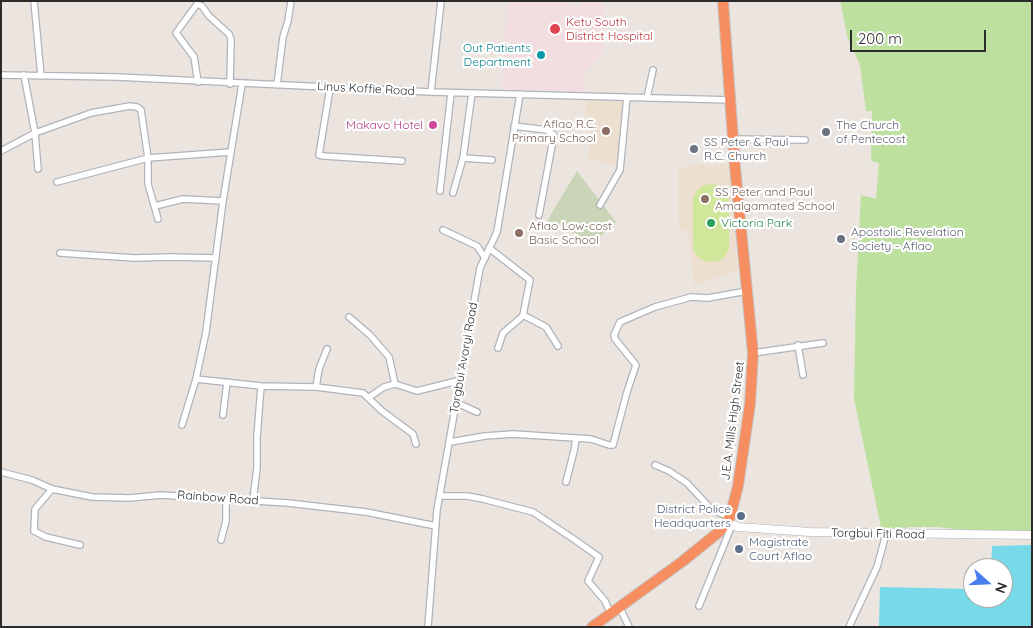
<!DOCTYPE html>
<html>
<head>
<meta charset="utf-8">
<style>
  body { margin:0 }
  #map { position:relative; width:1033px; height:628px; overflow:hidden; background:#ece5df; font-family:Quicksand,sans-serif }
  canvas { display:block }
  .frame { position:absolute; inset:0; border:2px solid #2c2c2c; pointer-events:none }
  .north { position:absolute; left:963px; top:558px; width:50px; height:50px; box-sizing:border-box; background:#fff; border:1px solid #ababab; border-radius:50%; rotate:110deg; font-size:14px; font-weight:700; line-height:20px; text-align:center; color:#2c2c2c }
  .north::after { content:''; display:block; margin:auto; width:18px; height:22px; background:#487df0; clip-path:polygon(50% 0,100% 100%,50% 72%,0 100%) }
  .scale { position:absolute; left:850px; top:30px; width:136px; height:22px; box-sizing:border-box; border:2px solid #2c2c2c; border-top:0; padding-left:6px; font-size:15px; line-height:18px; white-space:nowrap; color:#2c2c2c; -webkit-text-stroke:4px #fff; paint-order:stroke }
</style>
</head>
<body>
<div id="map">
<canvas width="1033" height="628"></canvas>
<div class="frame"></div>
<div class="north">N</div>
<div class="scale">200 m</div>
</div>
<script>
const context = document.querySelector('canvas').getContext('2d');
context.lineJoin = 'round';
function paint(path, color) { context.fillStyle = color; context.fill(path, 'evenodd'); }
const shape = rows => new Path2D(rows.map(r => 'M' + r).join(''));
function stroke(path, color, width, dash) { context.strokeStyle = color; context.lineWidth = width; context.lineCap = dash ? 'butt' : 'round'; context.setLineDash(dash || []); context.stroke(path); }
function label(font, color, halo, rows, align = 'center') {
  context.font = font + ' Quicksand,sans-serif'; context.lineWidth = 4.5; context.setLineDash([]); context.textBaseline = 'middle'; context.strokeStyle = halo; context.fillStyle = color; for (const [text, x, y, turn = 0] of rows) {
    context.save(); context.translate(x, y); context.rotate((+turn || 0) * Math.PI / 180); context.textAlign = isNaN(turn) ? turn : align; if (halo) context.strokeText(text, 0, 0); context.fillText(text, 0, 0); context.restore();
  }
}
const education = shape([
  [585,97,626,100,619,167,587,158,592,135,587,129],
  [729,164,738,271,694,285,688,231,679,230,678,168,697,165]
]);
const medical = shape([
  [507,1,564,1,580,8,582,1,604,1,604,51,582,77,587,92,502,89]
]);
const green = shape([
  [840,1,1032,1,1032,532,964,530,937,527,911,527,882,532,854,399,856,288,861,195,876,199,879,163,871,161,872,111,866,111,860,65,848,39]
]);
const cemetery = shape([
  [577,171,616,222,594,242,547,221]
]);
const pitch = shape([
  [710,184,717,185,723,189,728,195,729,202,729,250,725,256,719,261,712,262,705,261,699,258,694,252,693,245,693,197,697,191,702,186]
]);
const water = shape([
  [1032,545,1032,627,879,627,880,587,973,589,973,598,1003,598,1003,568,991,568,992,546]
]);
const street = shape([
  [34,1,41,76],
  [1,75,117,77,431,92,731,100],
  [24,75,35,133,38,169],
  [198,82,194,57,176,33,197,4,202,6,209,16,229,34,231,39,230,84],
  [277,85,283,37,288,21,291,1],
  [330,88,319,155,324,156,402,161],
  [431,92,441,1],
  [647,98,653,70],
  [514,126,547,130,554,135,539,215],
  [733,139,805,140],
  [1,151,35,133,91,113,130,106,137,107,141,110,148,158,148,184,158,219],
  [463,158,492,160],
  [57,182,148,158,231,152],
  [440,191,451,93],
  [453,193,463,158,472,93],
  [600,205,620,170,627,97],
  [155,206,183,199,223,201],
  [443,230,477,246,485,258],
  [489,248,530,280,523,315,546,327,558,346],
  [60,253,135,258,170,257,216,258],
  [349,317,370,335,389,357,395,384,417,391,461,380],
  [798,345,803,375],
  [498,348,503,333,524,315],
  [753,353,823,343],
  [196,379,261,386,316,387,363,393,382,411,413,434,416,444],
  [316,387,319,369,327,349],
  [368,398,384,387,395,384],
  [457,403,477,412],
  [223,415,227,382],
  [182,425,196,379,206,332,223,201,242,84],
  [450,442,485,436,513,434,591,439,609,445,613,445,627,392,636,365,615,339,614,335,620,322,655,307,691,297,708,298,747,291],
  [655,465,669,471,687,483,712,510,730,517],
  [1,472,32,480,52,489,92,497,129,498,161,495,288,503,366,512,436,526],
  [566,482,574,451,576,439],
  [52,489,35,509,34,531,46,537,80,545],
  [440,496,467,496,483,499,533,512,575,540,599,557,588,581,605,601,611,614],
  [253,500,257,468,257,437,261,386],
  [221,540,226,521,226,498],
  [699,606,732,525],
  [620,608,629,627],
  [428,627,437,510,480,268,497,232,520,94],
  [849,627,877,567,886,534]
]);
const secondary = shape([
  [727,522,738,527,810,532,1032,535]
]);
const highway = shape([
  [592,627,683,561,720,531,730,517,738,486,750,404,753,353,735,167,723,1]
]);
const markers = [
  [555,29,6,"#e0444e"],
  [541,55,5,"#0f9aa8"],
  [433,125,5,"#d1479c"],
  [606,131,5,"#8d6e63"],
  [826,132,5,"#6b7280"],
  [694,149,5,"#6b7280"],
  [705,199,5,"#8d6e63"],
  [711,223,5,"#2e9e5b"],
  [519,233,5,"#8d6e63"],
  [841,239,5,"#6b7280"],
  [741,516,5,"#5c6f8a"],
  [739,549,5,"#5c6f8a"]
];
const healthNames = [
  ["Ketu South",566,22],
  ["District Hospital",566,36]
];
const cultureNames = [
  ["Out Patients",531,48],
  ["Department",531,62]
];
const streetNames = [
  ["Linus Koffie Road",366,89,3],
  ["Torgbui Avoryi Road",464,358,-80],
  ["J.E.A. Mills High Street",733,421,-83],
  ["Rainbow Road",218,498,4],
  ["Torgbui Fiti Road",878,534,1]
];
const educationNames = [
  ["Aflao R.C.",596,124,"right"],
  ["Primary School",596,138,"right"],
  ["SS Peter and Paul",715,192],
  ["Amalgamated School",715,206],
  ["Aflao Low-cost",529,226],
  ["Basic School",529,240]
];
const hotelNames = [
  ["Makavo Hotel",423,125]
];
const worshipNames = [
  ["The Church",836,125],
  ["of Pentecost",836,139],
  ["SS Peter & Paul",704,142],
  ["R.C. Church",704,156],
  ["Apostolic Revelation",851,232],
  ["Society - Aflao",851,246]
];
const leisureNames = [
  ["Victoria Park",721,223]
];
const serviceNames = [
  ["District Police",731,509],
  ["Headquarters",731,523],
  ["Magistrate",749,542,"left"],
  ["Court Aflao",749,556,"left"]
];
paint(education, '#eddfcf');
paint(medical, '#f2dde0');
paint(green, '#bde09e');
paint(cemetery, '#cad5b7');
paint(pitch, '#d0e69b');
paint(water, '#78d9e8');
stroke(street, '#afb3bb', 8);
stroke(secondary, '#afb3bb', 9);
stroke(highway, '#c4c4c4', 12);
stroke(street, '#fff', 5.5);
stroke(secondary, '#fff', 8);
stroke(highway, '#f68e61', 10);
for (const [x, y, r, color] of markers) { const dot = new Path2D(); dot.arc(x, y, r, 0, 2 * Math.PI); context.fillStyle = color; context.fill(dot); stroke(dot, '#fff', 2); }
label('12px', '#be3a42', '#fff', healthNames, 'left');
label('12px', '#0d838f', '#fff', cultureNames, 'right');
label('12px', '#2c2c2c', '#fff', streetNames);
label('12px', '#785e54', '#fff', educationNames, 'left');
label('12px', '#b23c85', '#fff', hotelNames, 'right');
label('12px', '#5b616d', '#fff', worshipNames, 'left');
label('12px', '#27864d', '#fff', leisureNames, 'left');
label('12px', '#4e5e75', '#fff', serviceNames, 'right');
</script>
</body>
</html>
